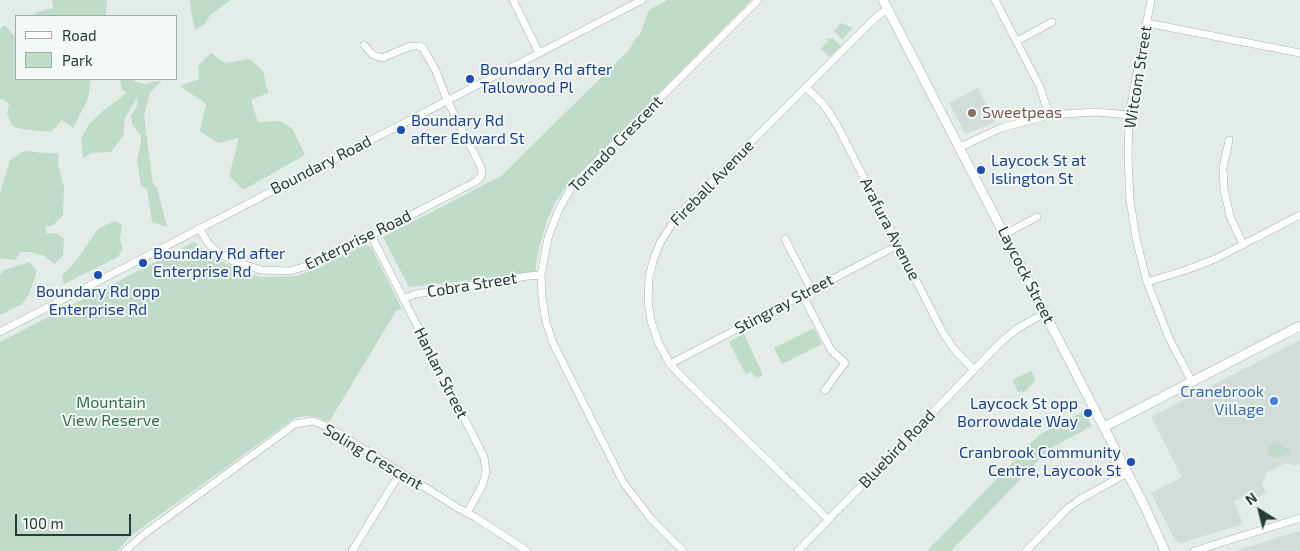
<!DOCTYPE html>
<html>
<head>
<meta charset="utf-8">
<style>
  body { margin:0 }
  #map { position:relative; width:1300px; height:551px; overflow:hidden; background:#e4ecea; font-family:"Exo 2",sans-serif }
  canvas { display:block }
  .legend { position:absolute; left:15px; top:15px; width:162px; height:65px; box-sizing:border-box; background:#f4f9f7; border:1px solid #a1adab; margin:0; padding:6px 9px; list-style:none; font-size:15px; color:#253c39 }
  .legend li { display:flex; align-items:center; gap:10px; height:25px }
  .legend b { width:25px; border:1px solid #a1adab }
  .north { position:absolute; left:1235px; top:486px; width:50px; height:50px; -webkit-text-stroke:4px #f4f9f7; paint-order:stroke; rotate:324deg; font-size:14px; font-weight:700; line-height:20px; text-align:center; color:#253c39 }
  .north::after { content:''; display:block; margin:auto; width:18px; height:22px; background:#253c39; clip-path:polygon(50% 0,100% 100%,50% 72%,0 100%) }
  .scale { position:absolute; left:15px; top:514px; width:116px; height:22px; box-sizing:border-box; border:2px solid #253c39; border-top:0; padding-left:6px; font-size:15px; line-height:18px; white-space:nowrap; color:#253c39; -webkit-text-stroke:4px #f4f9f7; paint-order:stroke }
</style>
</head>
<body>
<div id="map">
<canvas width="1300" height="551"></canvas>
<ul class="legend">
<li><b style="height:6px;background:#fff"></b>Road</li>
<li><b style="height:14px;background:#bfdbca"></b>Park</li>
</ul>
<div class="north">N</div>
<div class="scale">100 m</div>
</div>
<script>
const context = document.querySelector('canvas').getContext('2d');
context.lineJoin = 'round';
function paint(path, color) { context.fillStyle = color; context.fill(path, 'evenodd'); }
const shape = rows => new Path2D(rows.map(r => 'M' + r).join(''));
function stroke(path, color, width, dash) { context.strokeStyle = color; context.lineWidth = width; context.lineCap = dash ? 'butt' : 'round'; context.setLineDash(dash || []); context.stroke(path); }
function label(font, color, halo, rows, align = 'center') {
  context.font = font + ' "Exo 2",sans-serif'; context.lineWidth = 4; context.setLineDash([]); context.textBaseline = 'middle'; context.strokeStyle = halo; context.fillStyle = color; for (const [text, x, y, turn = 0] of rows) {
    context.save(); context.translate(x, y); context.rotate((+turn || 0) * Math.PI / 180); context.textAlign = isNaN(turn) ? turn : align; if (halo) context.strokeText(text, 0, 0); context.fillText(text, 0, 0); context.restore();
  }
}
const built = shape([
  [978,88,995,122,965,134,949,103],
  [1300,340,1300,464,1296,466,1286,463,1267,472,1262,484,1266,493,1252,500,1243,497,1234,501,1243,524,1181,543,1175,540,1151,493,1182,477,1151,417],
  [1300,531,1300,551,1235,551,1295,532]
]);
const green = shape([
  [51,0,106,0,107,1,106,13,105,16,76,16,77,9,75,16,32,16,37,12,53,8,53,3],
  [189,0,231,0,210,15,205,24,195,30],
  [668,0,751,0,565,188,555,203,547,221,538,252,535,273,409,287,383,237,501,176,629,50,637,36,639,36,649,10],
  [841,23,853,28,842,40,834,31],
  [5,25,16,38,16,79,91,79,88,99,73,128,62,120,51,132,21,129,12,126,7,113,9,104,3,99,0,100,0,29],
  [833,38,841,46,829,57,821,49,828,41,826,39],
  [211,53,225,63,250,59,263,71,268,93,251,100,258,122,280,121,292,128,305,155,243,190,229,176,239,138,218,143,200,131,206,104,180,86,199,79,198,66],
  [120,79,132,79,135,82,146,84,156,81,161,81,150,93,144,116,153,184,157,187,167,227,152,222,147,189,141,186,137,160,141,142,141,136,132,124,131,115,136,109,138,100,136,99,125,118,123,136,111,152,92,153,83,158,81,139,89,124,104,110,127,93,122,90],
  [24,151,59,154,58,164,64,187,63,215,53,225,45,227,47,234,56,233,64,239,63,256,54,264,43,255,30,252,20,252,16,260,0,258,0,193,10,160],
  [115,221,122,224,120,240,123,248,118,257,64,284,62,276,78,258,98,229],
  [194,242,218,260,244,272,260,277,296,276,319,268,362,245,367,245,371,247,402,309,396,311,329,422,317,417,306,416,295,418,286,424,132,535,117,551,0,551,0,342],
  [29,262,37,271,29,294,22,304,0,315,0,275,4,270],
  [814,328,822,344,782,364,774,348],
  [744,334,763,375,757,378,751,372,746,375,729,342],
  [1031,371,1036,380,1023,393,1021,391,1018,392,1012,380],
  [1084,411,1092,426,1051,448,951,551,927,551,1039,435],
  [1276,442,1290,450,1289,453,1278,458,1269,456,1267,451,1270,445]
]);
const minor = shape([
  [513,0,539,53],
  [995,0,1040,87,1049,115],
  [1151,0,1129,115,1128,158,1130,200,1136,238,1147,282,1169,338,1192,382],
  [1147,23,1300,53],
  [1017,41,1052,22],
  [806,87,824,105,837,125,943,333,954,349,974,370],
  [1229,140,1223,168,1224,189,1230,216,1243,245],
  [960,147,1001,128,1049,115,1096,112,1129,115],
  [199,228,208,243,215,250,233,261,261,270,289,271,318,263,475,182,481,177,482,171,480,165,447,100,436,71,423,48,419,46,411,46,382,58,373,55,364,45],
  [1005,234,1037,217],
  [371,235,484,457,486,471,483,484,467,513],
  [785,239,811,289],
  [1147,282,1186,270,1215,259,1300,215],
  [802,294,831,350,845,363,825,390],
  [403,299,416,294,528,276,541,275],
  [0,332,642,0],
  [670,364,898,245],
  [828,519,684,379,670,364,659,344,651,321,648,301,649,277,654,258,660,243,677,216,875,18,888,9],
  [125,551,143,535,295,424,313,421,321,424,338,433,458,508,475,517,527,551],
  [352,551,400,473],
  [683,551,652,520,623,482,553,343,546,322,542,297,541,275,548,238,559,209,570,190,582,176,758,0],
  [798,551,1001,342,1018,328,1045,313],
  [1026,551,1067,509,1079,500,1127,473],
  [1194,551,1300,518]
]);
const tertiary = shape([
  [883,0,1144,505,1165,551],
  [1104,427,1300,326]
]);
const markers = [
  [470,79,5,"#1a4fb4"],
  [972,113,5,"#8d6e63"],
  [401,130,5,"#1a4fb4"],
  [981,170,5,"#1a4fb4"],
  [143,263,5,"#1a4fb4"],
  [98,275,5,"#1a4fb4"],
  [1274,401,5,"#3f7fe0"],
  [1088,413,5,"#1a4fb4"],
  [1131,462,5,"#1a4fb4"]
];
const transitNames = [
  ["Boundary Rd after",480,70],
  ["Tallowood Pl",480,88],
  ["Boundary Rd",411,121],
  ["after Edward St",411,139],
  ["Laycock St at",991,161],
  ["Islington St",991,179],
  ["Boundary Rd after",153,254],
  ["Enterprise Rd",153,272],
  ["Boundary Rd opp",98,292,"center"],
  ["Enterprise Rd",98,310,"center"],
  ["Laycock St opp",1078,404,"right"],
  ["Borrowdale Way",1078,422,"right"],
  ["Cranbrook Community",1121,453,"right"],
  ["Centre, Laycook St",1121,471,"right"]
];
const streetNames = [
  ["Witcom Street",1138,77,-81],
  ["Tornado Crescent",616,144,-46],
  ["Boundary Road",321,165,-27],
  ["Fireball Avenue",712,183,-46],
  ["Arafura Avenue",890,229,63],
  ["Enterprise Road",358,240,-26],
  ["Laycock Street",1026,275,63],
  ["Cobra Street",472,285,-9],
  ["Stingray Street",784,304,-28],
  ["Hanlan Street",441,373,63],
  ["Bluebird Road",897,449,-46],
  ["Soling Crescent",373,457,31]
];
const educationNames = [
  ["Sweetpeas",982,113]
];
const shopNames = [
  ["Cranebrook",1264,392],
  ["Village",1264,410]
];
const parkNames = [
  ["Mountain",111,403],
  ["View Reserve",111,421]
];
paint(built, '#d2dcd9');
paint(green, '#bfdbca');
stroke(minor, '#a7b4b1', 8);
stroke(tertiary, '#a7b4b1', 10);
stroke(minor, '#fff', 7);
stroke(tertiary, '#fff', 9);
for (const [x, y, r, color] of markers) { const dot = new Path2D(); dot.arc(x, y, r, 0, 2 * Math.PI); context.fillStyle = color; context.fill(dot); stroke(dot, '#f4f9f7', 2); }
label('16px', '#164399', '#f4f9f7', transitNames, 'left');
label('16px', '#253c39', '#f4f9f7', streetNames);
label('16px', '#785e54', '#f4f9f7', educationNames, 'left');
label('16px', '#366cbe', '#f4f9f7', shopNames, 'right');
label('16px', '#336f52', '#f4f9f7', parkNames);
</script>
</body>
</html>
